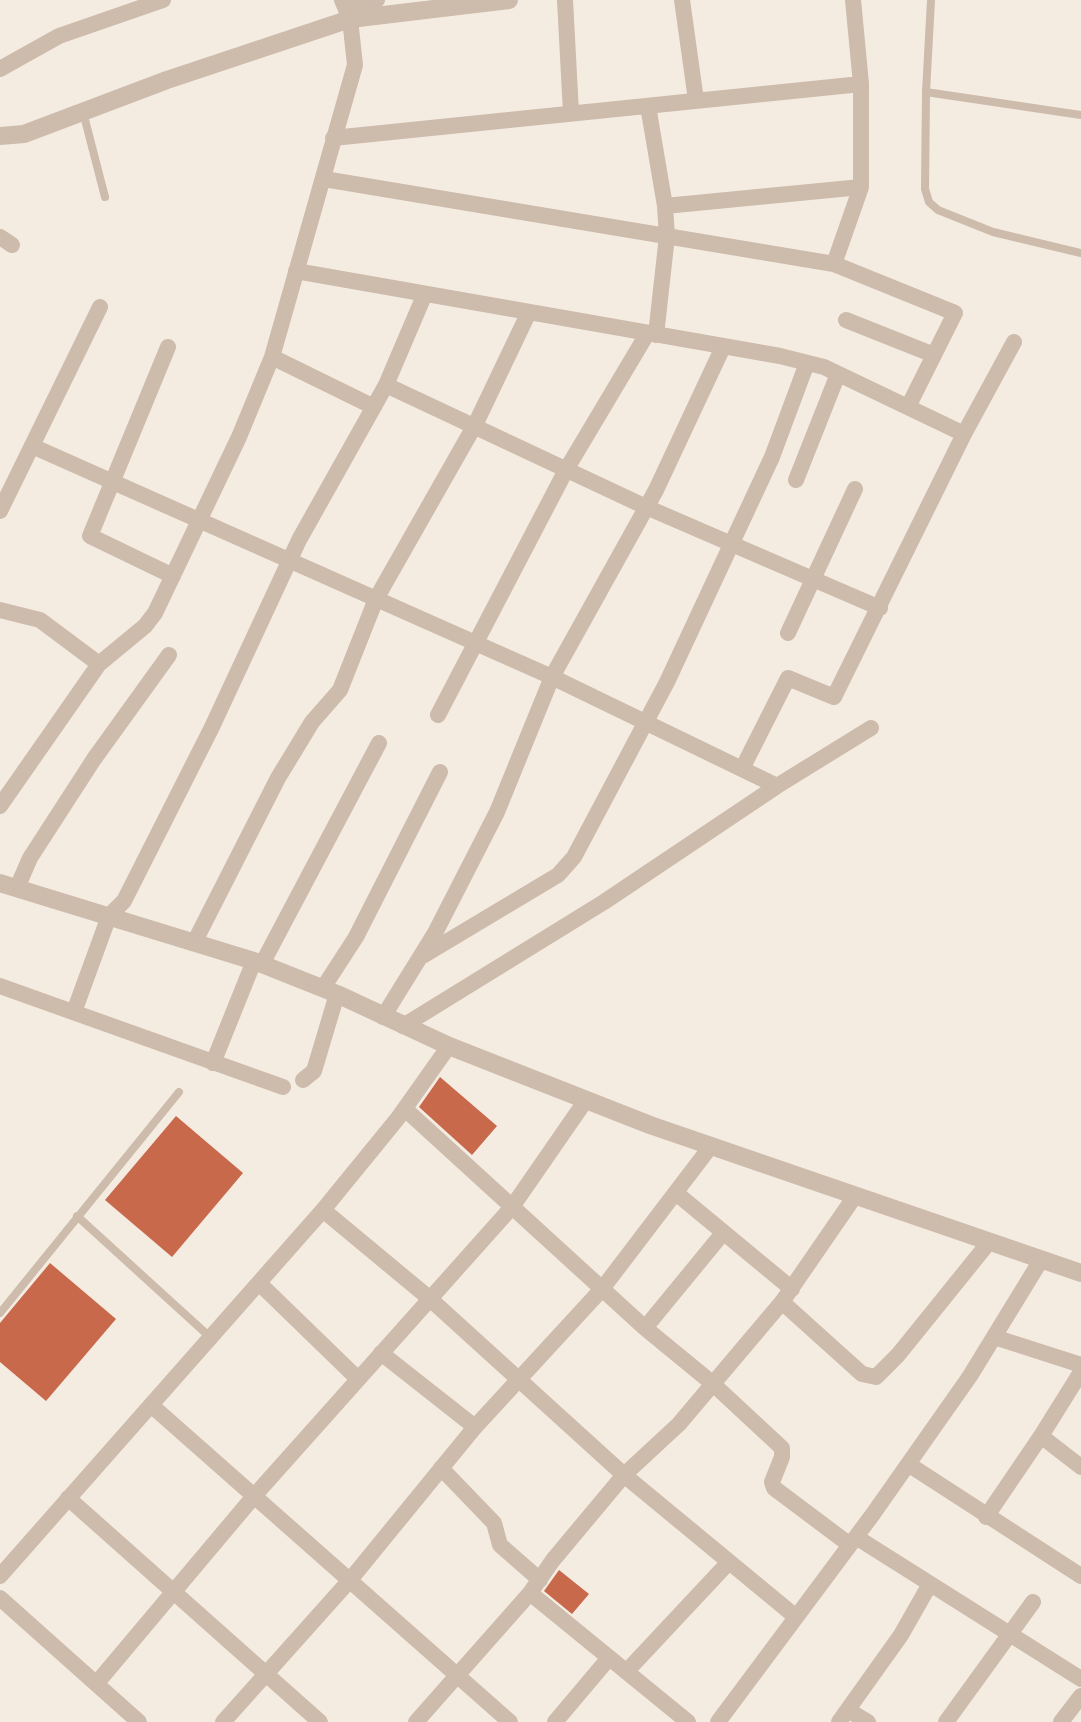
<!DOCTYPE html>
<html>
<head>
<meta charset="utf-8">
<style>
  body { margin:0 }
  canvas { display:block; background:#f4ebe1 }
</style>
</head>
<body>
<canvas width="1081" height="1722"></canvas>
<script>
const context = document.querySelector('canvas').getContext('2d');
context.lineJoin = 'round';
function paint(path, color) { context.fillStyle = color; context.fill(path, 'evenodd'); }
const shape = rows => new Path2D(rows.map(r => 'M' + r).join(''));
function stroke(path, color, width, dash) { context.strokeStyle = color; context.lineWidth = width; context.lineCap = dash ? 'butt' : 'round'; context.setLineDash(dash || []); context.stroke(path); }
const building = shape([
  [440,1077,497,1126,472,1155,419,1107],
  [176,1116,243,1173,172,1257,105,1200],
  [50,1263,116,1319,46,1401,0,1362,0,1323],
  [559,1570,589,1594,572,1614,544,1591]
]);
const service = shape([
  [926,92,931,0],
  [83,112,105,197],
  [1081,115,926,92,925,189,929,202,938,210,993,232,1081,253],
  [77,1216,211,1338],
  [0,1313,179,1092]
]);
const minor = shape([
  [565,0,571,113],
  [682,0,696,100],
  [346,9,377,0],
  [0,69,59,36,163,0],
  [648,106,665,206,667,236,656,335],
  [333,138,861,84],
  [324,179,834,264,955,313,908,407],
  [665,206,861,187],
  [0,237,12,245],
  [834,264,861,187,861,84,853,0],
  [296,271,780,356,824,367,964,434,834,697,788,678,742,769],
  [846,320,934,355],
  [168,347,90,536,173,576],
  [272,357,374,407],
  [386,385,646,507,880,608],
  [964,434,1014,342],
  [32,446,552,677,777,786],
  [796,480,838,374],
  [0,511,100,307],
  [0,610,40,620,99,664,0,806],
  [788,633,855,489],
  [99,664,145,626,155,613,239,437,272,357,355,65,350,19,342,0],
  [438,715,566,470,647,334],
  [17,888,30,858,94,759,169,655],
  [195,941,278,778,312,722,340,690,376,599,476,423,529,312],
  [421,957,558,875,574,857,667,682,772,457,807,363],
  [262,964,379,743],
  [0,986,283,1087],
  [323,988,356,937,440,772],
  [74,1012,109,916,124,901,212,727,299,540,386,385,424,296],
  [383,1017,435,933,497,812,552,677,656,490,723,347],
  [403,1026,604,902,777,786,871,728],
  [213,1063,254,961],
  [303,1080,314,1071,337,994],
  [405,1109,645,1328,712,1383,782,1448,782,1457,772,1482,774,1488,850,1545],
  [676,1193,792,1289],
  [323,1210,429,1298,624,1475,796,1617],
  [259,1283,358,1379],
  [782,1302,862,1374,876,1377,898,1355,990,1241],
  [645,1328,723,1233],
  [994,1337,1081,1365],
  [381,1353,475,1427],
  [1081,1372,1041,1436,1081,1467],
  [151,1405,510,1722],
  [908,1464,1081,1576],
  [441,1468,494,1523,500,1545,540,1580],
  [68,1498,320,1722],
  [986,1517,1041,1436],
  [856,1537,1081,1679],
  [0,1576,323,1210,398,1118,449,1046],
  [530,1593,688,1722],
  [0,1598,139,1722],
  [626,1672,729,1562],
  [96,1684,255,1495,512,1207,586,1100],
  [848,1710,868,1722],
  [223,1722,350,1580,475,1427,602,1289,711,1146],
  [416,1722,530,1593,553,1560,624,1475,679,1424,782,1302,855,1196],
  [555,1722,609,1658],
  [718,1722,873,1514,970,1376,1041,1260],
  [839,1722,901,1635,930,1584],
  [946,1722,1033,1602],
  [1061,1722,1081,1696]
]);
const tertiary = shape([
  [0,136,24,134,167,80,350,19,509,0],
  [0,883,254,961,337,994,449,1046,650,1125,1081,1273]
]);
paint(building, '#c8694b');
stroke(service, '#cdbbac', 8);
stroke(minor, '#cdbbac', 16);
stroke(tertiary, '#cdbbac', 18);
</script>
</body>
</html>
